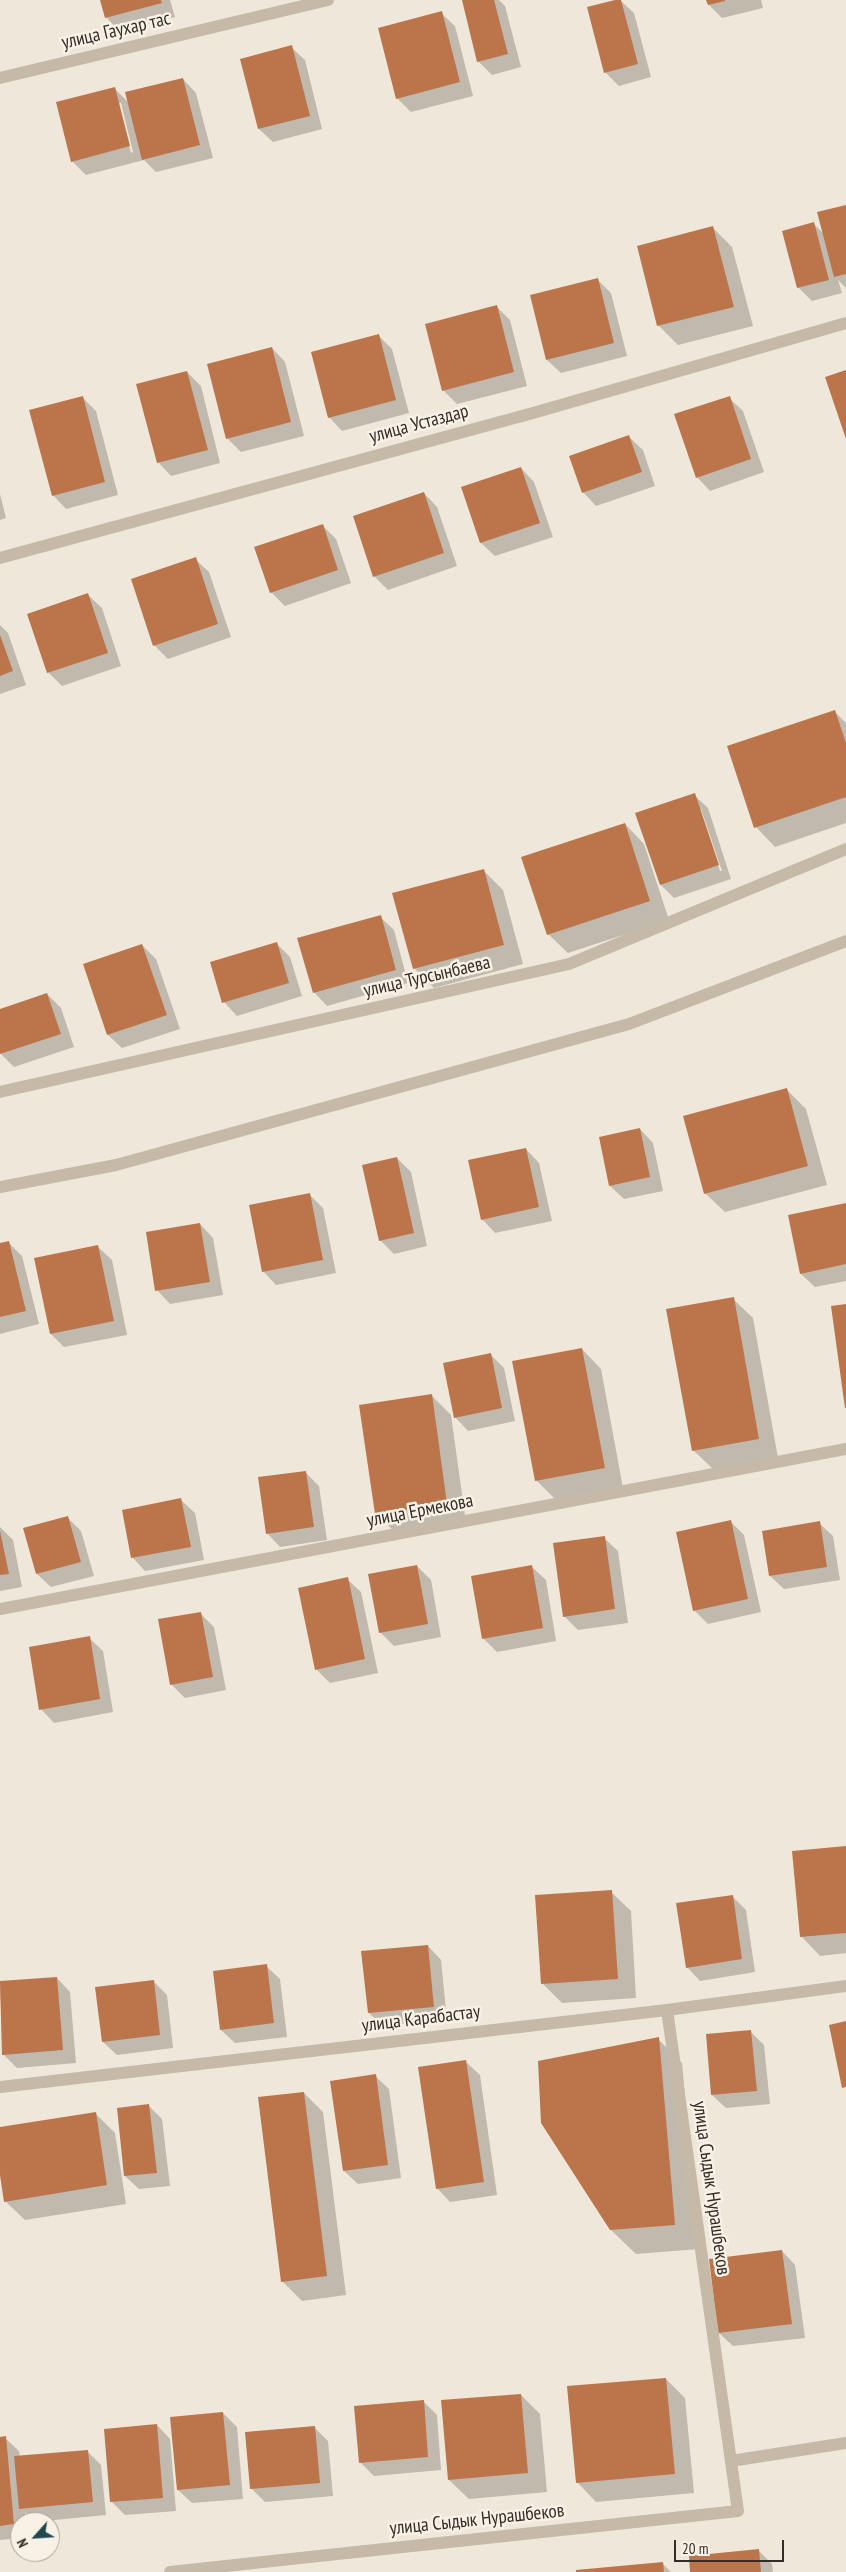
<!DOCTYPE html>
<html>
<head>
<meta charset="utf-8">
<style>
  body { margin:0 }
  #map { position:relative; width:846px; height:2572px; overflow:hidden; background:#efe8da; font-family:"PT Sans Narrow",sans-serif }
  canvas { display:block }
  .north { position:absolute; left:10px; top:2512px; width:50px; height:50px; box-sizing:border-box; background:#f7f1e6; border:1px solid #a9a29a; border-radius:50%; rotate:244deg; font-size:14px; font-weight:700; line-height:20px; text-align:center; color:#332c27 }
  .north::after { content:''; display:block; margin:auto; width:18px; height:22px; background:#204851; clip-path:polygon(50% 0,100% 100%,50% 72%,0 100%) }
  .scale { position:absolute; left:674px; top:2540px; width:110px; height:22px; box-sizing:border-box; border:2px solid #332c27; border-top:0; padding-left:6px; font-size:15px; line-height:18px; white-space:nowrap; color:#332c27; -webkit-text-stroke:4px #f7f1e6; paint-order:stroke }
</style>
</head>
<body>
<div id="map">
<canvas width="846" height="2572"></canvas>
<div class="north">N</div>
<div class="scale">20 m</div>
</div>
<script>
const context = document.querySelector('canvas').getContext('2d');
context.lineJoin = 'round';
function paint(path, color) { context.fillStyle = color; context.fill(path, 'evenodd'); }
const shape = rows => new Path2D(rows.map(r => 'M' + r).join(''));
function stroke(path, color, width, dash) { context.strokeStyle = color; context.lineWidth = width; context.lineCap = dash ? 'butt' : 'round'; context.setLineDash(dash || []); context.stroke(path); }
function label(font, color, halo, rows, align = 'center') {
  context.font = font + ' "PT Sans Narrow",sans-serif'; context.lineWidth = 5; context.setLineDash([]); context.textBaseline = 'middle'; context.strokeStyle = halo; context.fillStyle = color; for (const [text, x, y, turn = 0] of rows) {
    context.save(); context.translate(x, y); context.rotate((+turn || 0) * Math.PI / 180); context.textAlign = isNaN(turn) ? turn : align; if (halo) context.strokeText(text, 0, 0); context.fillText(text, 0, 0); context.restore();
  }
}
const shadow = shape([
  [101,0,170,0,175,17,119,31,106,17],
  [463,0,499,0,505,6,521,67,492,75,478,61],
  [620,0,634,13,651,77,619,86,605,72],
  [708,0,761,0,763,8,722,18,709,5],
  [441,13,455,26,473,96,411,112,397,98],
  [291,47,305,60,322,129,273,142,259,129],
  [183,79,196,93,213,158,156,172,144,160,86,175,72,161,115,89,128,102],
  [118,103,121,103,133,152,131,153],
  [846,206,846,288,838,280,842,293,812,301,798,287,814,224,824,234],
  [712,227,732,247,753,326,678,345,659,326,638,247],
  [597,279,611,293,627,356,561,373,547,360,531,296],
  [497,307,510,320,527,386,457,404,443,390],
  [379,336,392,349,409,413,342,431,329,417],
  [272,348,285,362,304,436,241,452,227,438],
  [187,372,201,386,220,463,171,476,158,462],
  [82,397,96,411,118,495,66,509,53,495],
  [729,398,743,411,764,472,710,491,697,477],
  [629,437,643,450,655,486,596,506,583,492],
  [521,468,534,482,553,537,495,556,481,543,463,487],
  [424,493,437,507,457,566,388,590,374,576],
  [0,494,6,518,0,520],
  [322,525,336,539,351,583,285,606,271,592],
  [195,559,209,572,231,637,168,659,154,645],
  [88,595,102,608,121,666,62,686,48,672],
  [0,625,8,633,26,685,0,694],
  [834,711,846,723,846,823,775,847,756,827],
  [694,795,708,808,731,879,674,898,661,885],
  [699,809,701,809,722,871,720,871],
  [625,824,644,844,669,920,568,953,548,934],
  [483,870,503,890,523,964,434,988,414,968],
  [380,917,394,930,408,983,327,1006,314,992],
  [277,944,290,957,302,996,237,1016,224,1002],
  [142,945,156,959,180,1029,122,1048,108,1035,85,964],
  [47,994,61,1008,74,1047,14,1067,0,1053,0,1010],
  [787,1090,806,1109,827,1185,725,1212,705,1193],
  [640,1129,653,1143,663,1191,624,1199,610,1186],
  [526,1149,539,1163,552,1221,495,1233,482,1219],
  [397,1158,411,1172,427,1246,394,1254,380,1240],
  [310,1195,323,1208,336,1273,276,1285,263,1271],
  [846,1205,846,1281,815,1287,801,1274],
  [200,1224,213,1238,223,1295,170,1304,157,1290],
  [9,1243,22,1256,39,1324,0,1334,0,1245],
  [98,1247,112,1260,127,1335,64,1347,51,1334],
  [733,1299,753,1318,778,1458,713,1469,693,1450],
  [582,1349,601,1369,623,1488,556,1500,536,1480],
  [491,1355,504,1368,515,1421,468,1431,455,1417],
  [431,1395,451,1415,466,1523,396,1533,376,1514,360,1406],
  [305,1472,319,1486,327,1540,280,1547,267,1533],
  [181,1500,195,1513,204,1560,145,1571,132,1557],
  [67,1517,81,1531,94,1576,51,1587,37,1574],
  [731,1522,744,1535,761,1612,708,1624,694,1610],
  [819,1523,833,1536,840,1580,784,1589,770,1576],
  [0,1527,13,1540,22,1587,0,1591],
  [604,1538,618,1551,628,1623,578,1630,564,1616],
  [417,1566,431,1580,441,1637,394,1646,380,1632],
  [532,1567,546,1580,556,1641,497,1652,483,1638],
  [347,1579,361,1592,378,1673,330,1683,316,1669],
  [200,1613,214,1627,226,1690,185,1698,171,1684],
  [89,1638,103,1651,113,1712,54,1723,41,1709],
  [846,1847,846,1953,820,1956,801,1936],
  [611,1892,631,1911,636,1998,562,2003,543,1984],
  [732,1896,746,1910,755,1972,700,1981,687,1967],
  [428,1946,441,1960,447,2020,383,2026,369,2013],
  [266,1966,280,1979,287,2037,235,2043,221,2030],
  [57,1978,70,1992,76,2063,17,2068,3,2054,0,1983],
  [153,1981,167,1995,173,2048,117,2055,103,2042],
  [750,2031,764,2045,770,2104,726,2108,712,2095],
  [658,2039,682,2063,699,2249,636,2254,611,2230],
  [466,2062,480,2075,497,2195,450,2202,437,2188],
  [375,2076,389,2089,401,2178,358,2184,344,2171],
  [304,2093,323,2112,346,2295,302,2301,282,2281],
  [149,2106,162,2119,170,2186,139,2189,125,2176],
  [95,2113,115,2133,126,2204,25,2220,5,2201,0,2167,0,2128],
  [782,2251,795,2265,805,2338,733,2346,719,2333],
  [666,2379,685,2398,694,2493,596,2502,577,2482],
  [521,2395,540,2414,547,2492,469,2499,449,2480],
  [423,2401,437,2415,441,2470,374,2476,360,2462],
  [223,2413,237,2427,243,2499,192,2503,178,2490],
  [157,2425,170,2439,176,2511,125,2515,112,2502],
  [314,2427,328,2441,333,2496,265,2502,251,2488],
  [0,2438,5,2438,19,2451,20,2457,87,2451,101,2465,106,2515,34,2522,25,2512,26,2522,20,2522,20,2538,0,2540],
  [759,2551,772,2564,773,2572,692,2572],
  [662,2563,671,2572,578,2572]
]);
const building = shape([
  [100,0,161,0,162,3,105,18],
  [462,0,494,0,508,54,477,62],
  [615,0,621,0,638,64,604,73,587,7],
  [706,0,725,0,725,1,708,5],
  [442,11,460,82,396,99,378,28],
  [292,45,310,116,258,129,240,59],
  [183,78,200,145,142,160,125,92],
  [115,87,130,146,71,162,56,102],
  [846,205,846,274,834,277,817,212],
  [814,222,829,280,797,288,782,231],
  [713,226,734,307,657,326,637,246],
  [598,278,614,343,546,360,530,295],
  [497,305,514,372,442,391,425,324],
  [379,334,396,400,328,418,311,352],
  [272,347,291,422,226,439,207,364],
  [846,370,846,439,825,377],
  [187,371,208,450,157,463,136,384],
  [83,396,105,482,52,496,29,410],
  [730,396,751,459,696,478,674,414],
  [629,435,642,472,582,493,569,456],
  [521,467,540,523,480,543,461,487],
  [424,492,444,553,373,577,353,516],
  [323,524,338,570,270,593,254,547],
  [196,557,218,624,153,646,131,579],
  [88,593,108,653,47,673,27,614],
  [0,635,13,671,0,676],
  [835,710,846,743,846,797,754,828,727,746],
  [695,793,719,865,660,885,635,813],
  [625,823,650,901,547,935,521,857],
  [484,869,504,945,413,969,392,893],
  [381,915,396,970,313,993,297,938],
  [277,942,289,983,222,1003,210,962],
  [142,944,167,1015,107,1035,83,964],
  [47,993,61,1034,0,1054,0,1009],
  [787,1088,808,1166,704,1194,683,1116],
  [640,1128,650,1177,609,1186,599,1137],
  [526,1148,539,1207,481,1220,468,1160],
  [397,1157,414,1233,379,1241,362,1165],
  [310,1193,323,1260,262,1272,249,1205],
  [846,1203,846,1264,800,1274,788,1215],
  [200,1223,210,1282,155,1291,146,1232],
  [9,1241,26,1311,0,1317,0,1243],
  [98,1245,114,1321,50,1334,34,1258],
  [734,1297,759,1439,692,1451,666,1309],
  [846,1304,846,1408,845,1408,831,1306],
  [582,1348,605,1468,535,1481,512,1361],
  [491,1353,502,1408,454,1418,443,1363],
  [432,1394,447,1504,375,1514,359,1405],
  [306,1471,314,1527,266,1534,258,1477],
  [181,1498,191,1547,131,1558,122,1510],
  [68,1516,81,1562,36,1574,23,1528],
  [731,1520,748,1599,693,1611,676,1532],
  [820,1521,827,1567,769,1576,762,1531],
  [0,1531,9,1574,0,1575],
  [605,1536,615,1609,563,1617,553,1543],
  [417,1565,428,1624,379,1633,368,1574],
  [532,1565,543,1628,482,1639,471,1576],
  [348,1577,365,1659,315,1670,298,1588],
  [201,1612,213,1677,170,1685,158,1619],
  [90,1636,100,1699,39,1710,29,1647],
  [846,1846,846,1933,800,1937,792,1851],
  [612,1890,618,1979,541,1984,535,1895],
  [733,1895,742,1959,686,1968,676,1903],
  [428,1945,434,2007,368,2013,361,1951],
  [267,1964,274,2023,220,2030,213,1971],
  [57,1977,63,2050,2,2055,0,1981],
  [154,1980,160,2035,102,2042,95,1987],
  [846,2021,846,2087,842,2088,829,2025],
  [751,2030,757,2091,711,2095,706,2034],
  [659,2037,675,2225,610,2230,541,2123,538,2061],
  [466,2060,484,2182,436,2189,418,2067],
  [376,2074,388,2165,343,2171,330,2081],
  [304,2092,327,2276,281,2282,258,2097],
  [149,2104,157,2173,124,2176,117,2108],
  [96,2112,107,2185,4,2202,0,2175,0,2127],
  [782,2250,792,2324,718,2333,709,2259],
  [666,2378,675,2474,576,2483,567,2386],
  [521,2394,528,2473,448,2480,441,2400],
  [424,2400,428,2457,359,2463,354,2406],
  [223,2412,230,2485,177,2490,170,2417],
  [157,2424,163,2498,110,2502,104,2429],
  [315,2426,320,2483,250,2489,245,2432],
  [6,2436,14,2524,0,2526,0,2437],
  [88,2450,93,2502,19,2509,14,2456],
  [759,2549,761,2572,690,2572,689,2556],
  [663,2562,664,2572,576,2572,576,2570]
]);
const street = shape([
  [0,78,328,0],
  [0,558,533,413,846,323],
  [0,1092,569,964,846,849],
  [0,1187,116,1165,629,1024,846,941],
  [0,1609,846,1449],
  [0,2087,667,2010,846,1986],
  [731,2461,846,2443],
  [170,2572,738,2511,667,2010]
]);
const streetNames = [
  ["улица Гаухар тас",116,31,-13],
  ["улица Устаздар",419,424,-15],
  ["улица Турсынбаева",427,977,-13],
  ["улица Ермекова",420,1511,-11],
  ["улица Карабастау",421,2019,-7],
  ["улица Сыдык Нурашбеков",711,2188,82],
  ["улица Сыдык Нурашбеков",477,2520,-6]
];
paint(shadow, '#0003');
paint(building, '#bc744b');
stroke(street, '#c6b9a7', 12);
label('19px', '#332c27', '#f7f1e6', streetNames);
</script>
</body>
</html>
